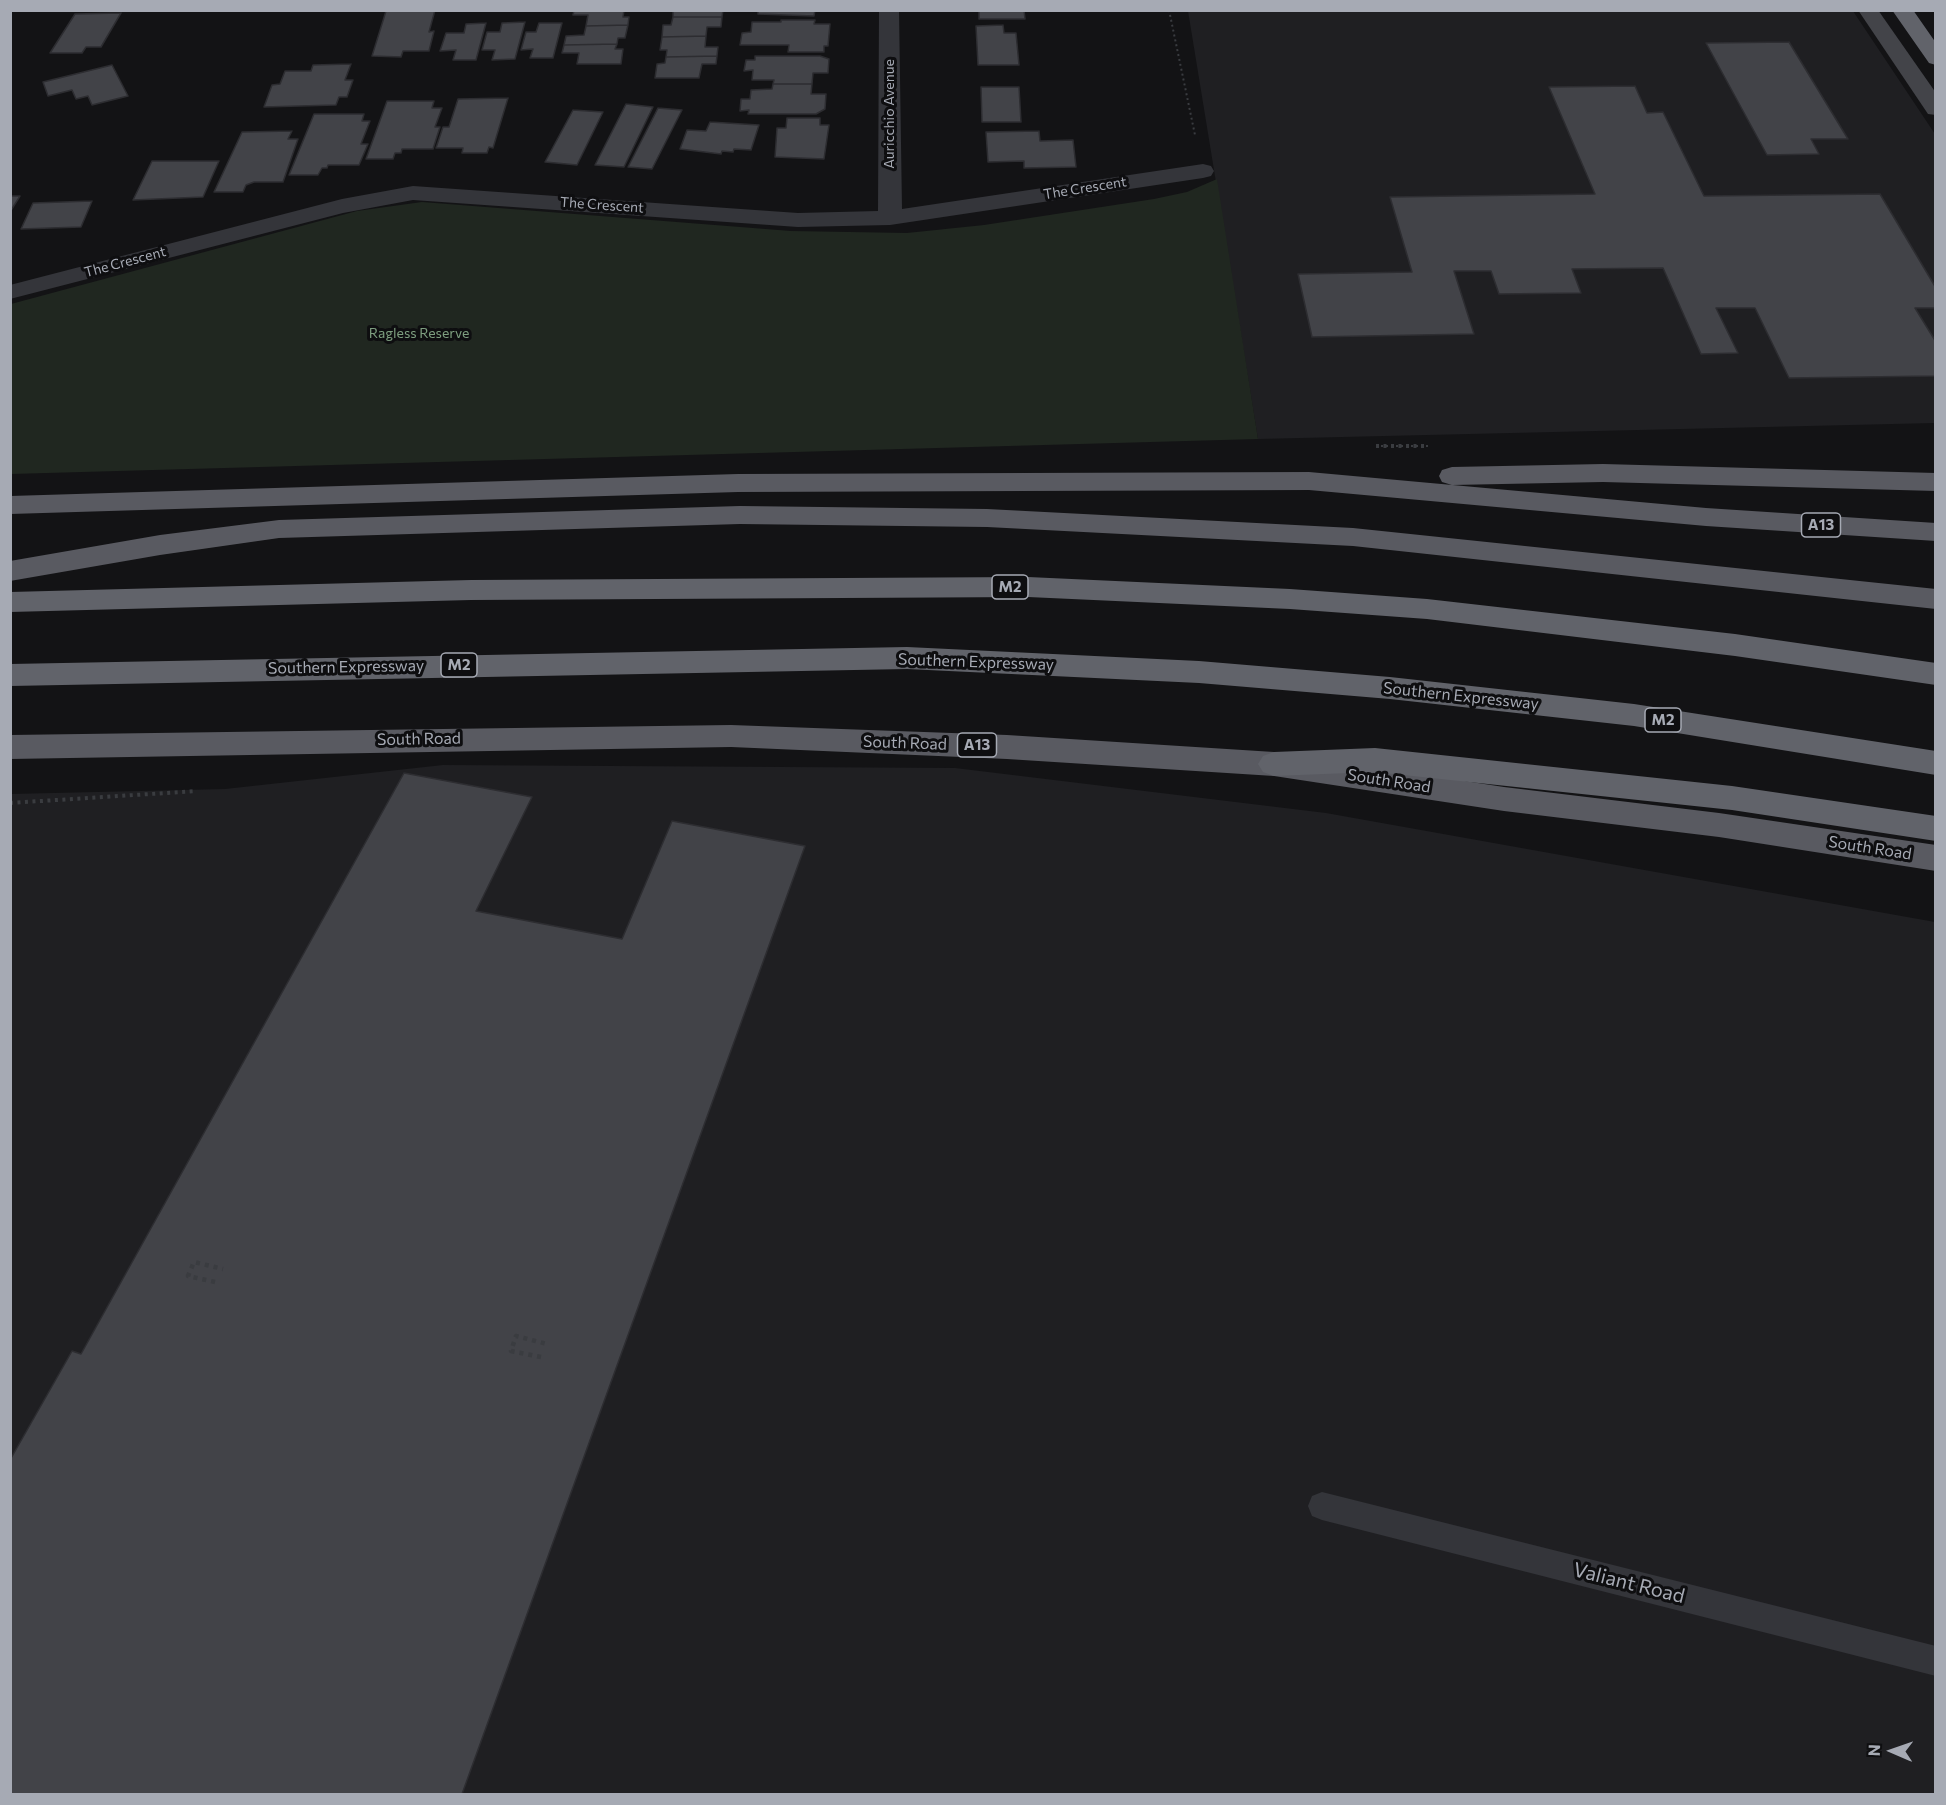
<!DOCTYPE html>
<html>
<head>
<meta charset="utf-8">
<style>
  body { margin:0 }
  #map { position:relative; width:1946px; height:1805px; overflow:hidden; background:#131315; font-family:Commissioner,sans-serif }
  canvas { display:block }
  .frame { position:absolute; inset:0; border:12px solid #a6aab4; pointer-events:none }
  .north { position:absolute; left:1862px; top:1721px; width:60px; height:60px; -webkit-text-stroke:4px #0e0e10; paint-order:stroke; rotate:272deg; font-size:16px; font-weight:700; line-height:24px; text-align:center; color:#a6aab4 }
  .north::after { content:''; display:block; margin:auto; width:21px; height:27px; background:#a6aab4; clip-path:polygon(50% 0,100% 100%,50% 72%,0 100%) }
</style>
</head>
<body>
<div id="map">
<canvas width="1946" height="1805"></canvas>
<div class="frame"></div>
<div class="north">N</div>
</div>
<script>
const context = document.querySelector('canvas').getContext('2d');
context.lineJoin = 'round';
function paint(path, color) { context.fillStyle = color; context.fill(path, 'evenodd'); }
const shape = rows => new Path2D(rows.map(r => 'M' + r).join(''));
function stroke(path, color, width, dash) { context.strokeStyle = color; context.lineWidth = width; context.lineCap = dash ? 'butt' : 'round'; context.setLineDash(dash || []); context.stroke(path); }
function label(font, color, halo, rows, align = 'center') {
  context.font = font + ' Commissioner,sans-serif'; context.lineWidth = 6; context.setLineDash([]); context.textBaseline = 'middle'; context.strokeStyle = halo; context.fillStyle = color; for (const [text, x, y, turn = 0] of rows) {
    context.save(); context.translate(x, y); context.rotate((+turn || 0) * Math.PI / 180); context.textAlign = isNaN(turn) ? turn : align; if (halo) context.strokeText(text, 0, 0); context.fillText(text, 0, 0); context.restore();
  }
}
const built = shape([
  [1188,11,1853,11,1935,134,1935,423,1258,439],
  [443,765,955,768,1326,813,1935,922,1935,1794,11,1794,10,794,225,789]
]);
const green = shape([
  [1217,179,1258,439,11,474,11,304,357,211,422,202,791,231,907,233,984,225,1154,199,1187,192]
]);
const building = shape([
  [435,10,429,32,434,31,429,51,403,51,401,57,372,56,386,11,435,10],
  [574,10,624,10,623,17,629,17,628,25,586,26,588,15,573,15,574,10],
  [723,10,722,17,673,17,673,11,666,11,723,10],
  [758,10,815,10,814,16,758,14,758,10],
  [979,10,1024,10,1025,19,979,19,979,10],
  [121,13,101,47,86,47,82,53,50,53,75,14,121,13],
  [673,17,722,17,721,27,707,27,706,36,662,37,663,25,671,25,673,17],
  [781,20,815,20,814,24,830,24,828,46,824,46,824,52,788,52,789,45,740,45,742,33,751,32,752,22,781,22,781,20],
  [525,22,515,59,492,60,495,50,482,50,487,32,500,32,502,23,525,22],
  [486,23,476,60,453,60,456,50,440,51,446,33,464,33,466,24,486,23],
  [539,23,562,23,553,58,530,58,533,49,521,50,526,32,536,32,539,23],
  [628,25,625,38,618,38,617,44,564,45,566,36,584,35,586,26,628,25],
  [1003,25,1004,33,1016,33,1019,65,978,65,976,26,1003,25],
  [706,36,705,47,718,47,717,56,666,57,667,50,660,50,662,37,706,36],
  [1789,42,1848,139,1811,139,1819,154,1767,155,1706,43,1789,42],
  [617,44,615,49,623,49,621,64,577,64,579,53,562,53,564,45,617,44],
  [717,56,716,64,702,64,699,78,655,78,657,64,665,63,666,57,717,56],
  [755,56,820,56,829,59,828,73,813,73,812,84,773,84,774,80,752,80,753,70,744,71,746,60,755,60,755,56],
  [351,64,345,80,353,80,347,97,339,97,336,105,264,107,272,85,280,84,285,71,311,71,313,65,351,64],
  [112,65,128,96,92,105,88,96,76,99,72,90,48,96,43,82,112,65],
  [773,84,812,84,811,94,826,94,825,109,816,114,748,114,749,110,740,111,741,99,750,99,751,90,772,89,773,84],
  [1635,86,1647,113,1663,112,1704,196,1880,194,1936,288,1936,308,1915,308,1936,342,1936,376,1789,378,1755,308,1716,308,1738,353,1701,354,1663,268,1572,269,1581,293,1499,294,1491,271,1454,271,1474,334,1312,337,1298,274,1412,272,1390,197,1595,194,1549,87,1635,86],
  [981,87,1019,87,1021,122,982,122,981,87],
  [508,98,493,148,489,147,487,153,462,153,463,148,436,148,443,127,449,127,458,99,508,98],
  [387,101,434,101,432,108,442,108,435,127,440,127,433,149,402,149,401,153,395,153,393,159,366,159,387,101],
  [626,104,653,107,624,167,595,165,626,104],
  [658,108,682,110,652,169,628,167,658,108],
  [573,110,603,112,577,165,545,162,573,110],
  [314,114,364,114,362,121,370,121,361,144,368,144,359,165,328,165,327,168,322,168,318,175,289,175,314,114],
  [787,118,820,118,820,125,829,125,824,159,775,157,777,128,786,128,787,118],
  [710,122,759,125,751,150,734,149,733,152,722,151,721,154,680,149,687,130,706,131,710,122],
  [292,131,288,139,298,139,283,182,254,182,246,185,243,192,214,192,242,132,292,131],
  [1039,131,1040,141,1073,140,1076,167,1024,168,1024,161,988,162,986,132,1039,131],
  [152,161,219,161,203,197,133,200,152,161],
  [10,196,20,196,10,212,10,196],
  [92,201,81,227,21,229,33,203,92,201],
  [404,773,532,797,476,911,622,939,672,821,805,846,462,1794,10,1794,10,1460,72,1351,81,1354,404,773]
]);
const pathFar2 = shape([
  [1169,10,1195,135],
  [1376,446,1428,446]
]);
const pathFar1 = shape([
  [1376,446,1428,446],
  [10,803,197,791]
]);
const path = shape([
  [215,1282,188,1276,194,1262,223,1269],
  [541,1357,511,1351,516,1336,547,1344]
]);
const service = shape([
  [1322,1492,1936,1646,1936,1676,1322,1520,1312,1516,1308,1506,1312,1496,1322,1492]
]);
const minor = shape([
  [879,10,899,10,902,209,1203,164,1211,166,1214,171,1211,176,1203,178,890,225,798,227,413,200,343,213,10,299,10,285,342,199,413,186,798,213,878,211,879,10]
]);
const secondary = shape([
  [1858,10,1878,10,1936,93,1936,115,1928,114,1858,10]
]);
const trunk = shape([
  [1603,464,1936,473,1936,491,1603,482,1452,485,1442,482,1439,476,1442,470,1452,467,1603,464],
  [1309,472,1706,508,1936,523,1936,541,1706,526,1309,490,738,492,10,514,10,496,738,474,1309,472],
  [740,506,987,509,1353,528,1936,589,1936,609,1353,546,987,527,740,524,279,538,160,555,10,581,10,561,160,535,279,520,740,506],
  [731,725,1007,735,1274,752,1504,787,1719,813,1936,845,1936,871,1719,837,1504,811,1274,776,1007,759,731,747,10,759,10,735,731,725]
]);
const motorway = shape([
  [1892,10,1913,10,1936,43,1936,65,1929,63,1892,10],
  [1028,577,1290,589,1427,599,1735,634,1936,663,1936,685,1735,656,1427,619,1290,609,1028,597,471,600,10,612,10,592,471,580,1028,577],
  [907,647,1199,661,1390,677,1634,704,1936,751,1936,775,1634,726,1390,699,1199,683,907,669,10,686,10,664,907,647],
  [1375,748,1732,786,1936,816,1936,841,1732,810,1375,772,1274,776,1263,772,1258,764,1263,756,1274,752,1375,748]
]);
const farStreetnames = [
  ["Auricchio Avenue",889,114,-90],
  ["The Crescent",1085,188,-9],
  ["The Crescent",602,205,4],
  ["The Crescent",125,262,-15]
];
const farParknames = [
  ["Ragless Reserve",419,333]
];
const shields = [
  [1821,525,39],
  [1010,587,36],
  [459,665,36],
  [1663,720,36],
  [977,745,39]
];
const shieldNames = [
  ["A13",1821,525],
  ["M2",1010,587],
  ["M2",459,665],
  ["M2",1663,720],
  ["A13",977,745]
];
const streetNames = [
  ["Southern Expressway",976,662,2],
  ["Southern Expressway",346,667,-1],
  ["Southern Expressway",1461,696,6],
  ["South Road",419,739,-1],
  ["South Road",905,743,2],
  ["South Road",1389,781,9],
  ["South Road",1870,848,9]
];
const nearStreetnames = [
  ["Valiant Road",1629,1583,14]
];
paint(built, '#1f1f22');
paint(green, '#202720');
paint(building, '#424348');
stroke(building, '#2d2d31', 1.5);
stroke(pathFar2, '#3a3c40', 2, [2, 3]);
stroke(pathFar1, '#3a3c40', 4, [3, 4.5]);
stroke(path, '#3a3c40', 4.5, [4, 5]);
paint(service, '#34353a');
paint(minor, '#34353a');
paint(secondary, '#434449');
paint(trunk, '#595a61');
paint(motorway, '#61636a');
label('14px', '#a6aab4', '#0e0e10', farStreetnames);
label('14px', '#7d9e7f', '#0e0e10', farParknames);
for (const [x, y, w] of shields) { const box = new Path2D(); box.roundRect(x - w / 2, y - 12, w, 24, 4.5); context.fillStyle = '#0e0e10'; context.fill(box); stroke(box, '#a6aab4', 1.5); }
label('bold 15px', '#a6aab4', null, shieldNames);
label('16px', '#a6aab4', '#0e0e10', streetNames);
label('20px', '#a6aab4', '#0e0e10', nearStreetnames);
</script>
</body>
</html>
